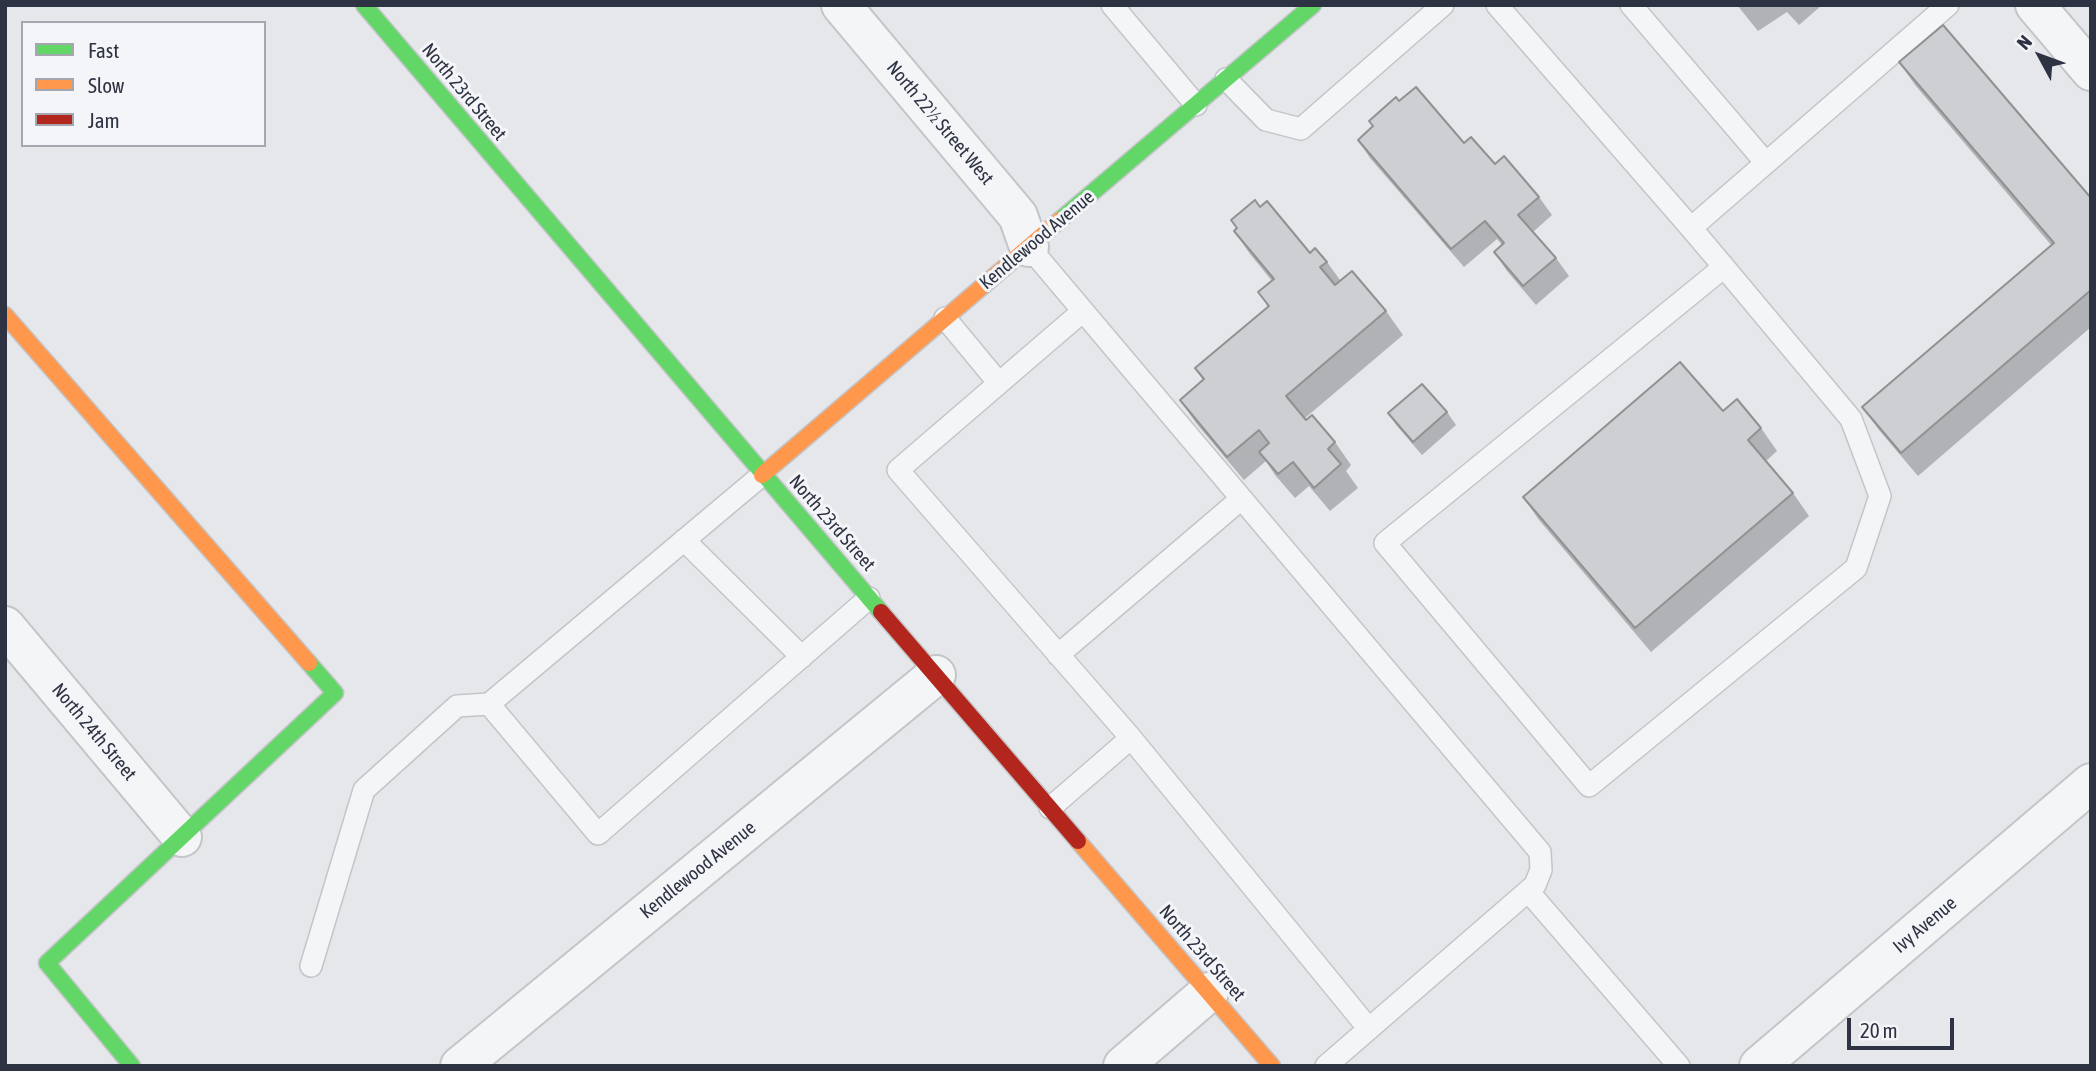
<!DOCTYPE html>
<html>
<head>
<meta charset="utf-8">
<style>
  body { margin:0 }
  #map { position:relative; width:2096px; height:1071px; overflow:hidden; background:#e5e7ea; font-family:"Asap Condensed",sans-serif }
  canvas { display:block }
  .frame { position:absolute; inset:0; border:7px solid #2d3342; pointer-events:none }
  .legend { position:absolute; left:21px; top:21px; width:245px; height:126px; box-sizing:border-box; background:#f4f5f8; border:2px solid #a4a7af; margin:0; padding:9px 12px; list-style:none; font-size:21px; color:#2d3342 }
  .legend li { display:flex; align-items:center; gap:14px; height:35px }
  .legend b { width:35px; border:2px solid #a4a7af }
  .north { position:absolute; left:2005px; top:21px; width:70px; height:70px; -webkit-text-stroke:5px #f4f5f8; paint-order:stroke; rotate:311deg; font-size:19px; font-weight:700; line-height:28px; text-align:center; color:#2d3342 }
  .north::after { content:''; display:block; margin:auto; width:24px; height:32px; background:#2d3342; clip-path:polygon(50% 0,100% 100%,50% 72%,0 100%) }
  .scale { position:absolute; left:1847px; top:1018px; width:107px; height:32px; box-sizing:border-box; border:4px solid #2d3342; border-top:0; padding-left:9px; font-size:21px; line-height:24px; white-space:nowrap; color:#2d3342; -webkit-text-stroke:5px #f4f5f8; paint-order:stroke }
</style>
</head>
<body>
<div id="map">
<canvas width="2096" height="1071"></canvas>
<div class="frame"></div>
<ul class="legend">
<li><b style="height:9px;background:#63d668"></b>Fast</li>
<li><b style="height:9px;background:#ff974d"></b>Slow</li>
<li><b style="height:9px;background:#b3261e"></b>Jam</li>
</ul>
<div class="north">N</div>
<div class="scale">20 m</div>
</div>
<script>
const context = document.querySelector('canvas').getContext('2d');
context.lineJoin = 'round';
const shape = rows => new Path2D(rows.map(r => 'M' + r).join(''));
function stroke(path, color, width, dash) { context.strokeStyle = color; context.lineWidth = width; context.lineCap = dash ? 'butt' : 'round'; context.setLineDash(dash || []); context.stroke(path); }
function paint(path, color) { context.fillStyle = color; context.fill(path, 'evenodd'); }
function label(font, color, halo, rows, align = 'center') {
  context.font = font + ' "Asap Condensed",sans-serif'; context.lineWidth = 6; context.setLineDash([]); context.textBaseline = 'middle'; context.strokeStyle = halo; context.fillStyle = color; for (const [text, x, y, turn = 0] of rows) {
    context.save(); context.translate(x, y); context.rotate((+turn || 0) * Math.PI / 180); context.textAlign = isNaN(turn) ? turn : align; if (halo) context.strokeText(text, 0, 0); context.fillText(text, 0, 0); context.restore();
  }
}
const lane = shape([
  [1112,5,1196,105],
  [1497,5,1691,228,1724,267,1851,419,1880,496,1856,568,1589,786,1385,543,1724,267],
  [1631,5,1766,163],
  [1226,79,1266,120,1301,129,1443,5],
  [1691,228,1948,5],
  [1029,247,1540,852,1541,870,1535,885,1326,1066],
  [1083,311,898,470,1131,738,1369,1029],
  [945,318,998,382],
  [762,475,489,704,598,834,869,598],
  [684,540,802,657],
  [1058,655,1241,499],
  [1050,808,1131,738],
  [1528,891,1679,1066],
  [311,966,364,790,457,706,489,704]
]);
const street = shape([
  [841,5,1018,216,1029,247],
  [2035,5,2091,71],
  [5,626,182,837],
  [460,1066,936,675],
  [1123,1066,1209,992],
  [1759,1066,2091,783]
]);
const fast = shape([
  [364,5,881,612],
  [1060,220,1313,5],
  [132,1066,47,963,335,693,309,663]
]);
const slow = shape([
  [5,315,309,663],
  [762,475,1060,220],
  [1078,841,1272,1066]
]);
const jam = shape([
  [881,612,1078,841]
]);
const wall = shape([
  [1737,5,1822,5,1799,25,1787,12,1758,31],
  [1899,62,2091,198,2091,327,1918,476,1879,430,1862,407,2051,245,1915,85],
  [1399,101,1464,143,1539,197,1552,215,1533,232,1556,258,1569,276,1536,305,1507,271,1494,252,1502,245,1497,239,1464,267,1370,158,1358,140,1373,127,1369,121],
  [1260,207,1310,253,1327,262,1340,280,1386,311,1403,335,1305,418,1335,442,1351,465,1346,471,1358,488,1330,511,1309,486,1295,498,1275,475,1266,461,1244,480,1196,423,1180,400,1203,380,1195,368,1268,307,1258,292,1272,281,1250,254,1234,231,1236,228,1231,220],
  [1723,411,1761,428,1777,451,1766,461,1793,493,1809,516,1651,652,1539,520,1523,497],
  [1447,412,1456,425,1422,455,1397,426,1388,413]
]);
const building = shape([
  [1943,25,2091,198,2091,290,1901,453,1862,407,2054,243,1899,62,1943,25],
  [1416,87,1464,143,1471,137,1495,164,1504,156,1539,197,1518,215,1556,258,1523,286,1494,252,1504,243,1485,221,1451,249,1358,140,1373,126,1369,121,1396,97,1399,101,1416,87],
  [1255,200,1260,207,1267,201,1310,253,1315,248,1327,262,1320,267,1335,285,1352,271,1386,311,1286,396,1306,420,1312,415,1335,442,1328,449,1341,464,1314,488,1293,462,1278,474,1259,452,1269,443,1259,430,1227,457,1180,400,1204,379,1195,368,1269,306,1258,292,1274,279,1234,231,1237,228,1231,220,1255,200],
  [1680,362,1723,411,1737,399,1761,428,1748,440,1793,493,1635,628,1523,497,1680,362],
  [1422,384,1447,412,1413,442,1388,413,1422,384]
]);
const streetNames = [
  ["North 23rd Street",464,92,50],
  ["North 22½ Street West",940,123,50],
  ["Kendlewood Avenue",1037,240,-40],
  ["North 23rd Street",832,523,49],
  ["North 24th Street",94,732,50],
  ["Kendlewood Avenue",698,870,-39],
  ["Ivy Avenue",1925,925,-40],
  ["North 23rd Street",1202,953,49]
];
stroke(lane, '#c3c5c8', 24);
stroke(street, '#c3c5c8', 42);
stroke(fast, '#c3c5c8', 19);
stroke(slow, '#c3c5c8', 19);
stroke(jam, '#c3c5c8', 19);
stroke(lane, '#f4f5f6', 21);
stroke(street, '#f4f5f6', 38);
stroke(fast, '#63d668', 16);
stroke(slow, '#ff974d', 16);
stroke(jam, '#b3261e', 16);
paint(wall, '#b0b2b5');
paint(building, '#cdcfd2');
stroke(building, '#909193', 2);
label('19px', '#2d3342', '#f4f5f8', streetNames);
</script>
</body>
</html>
